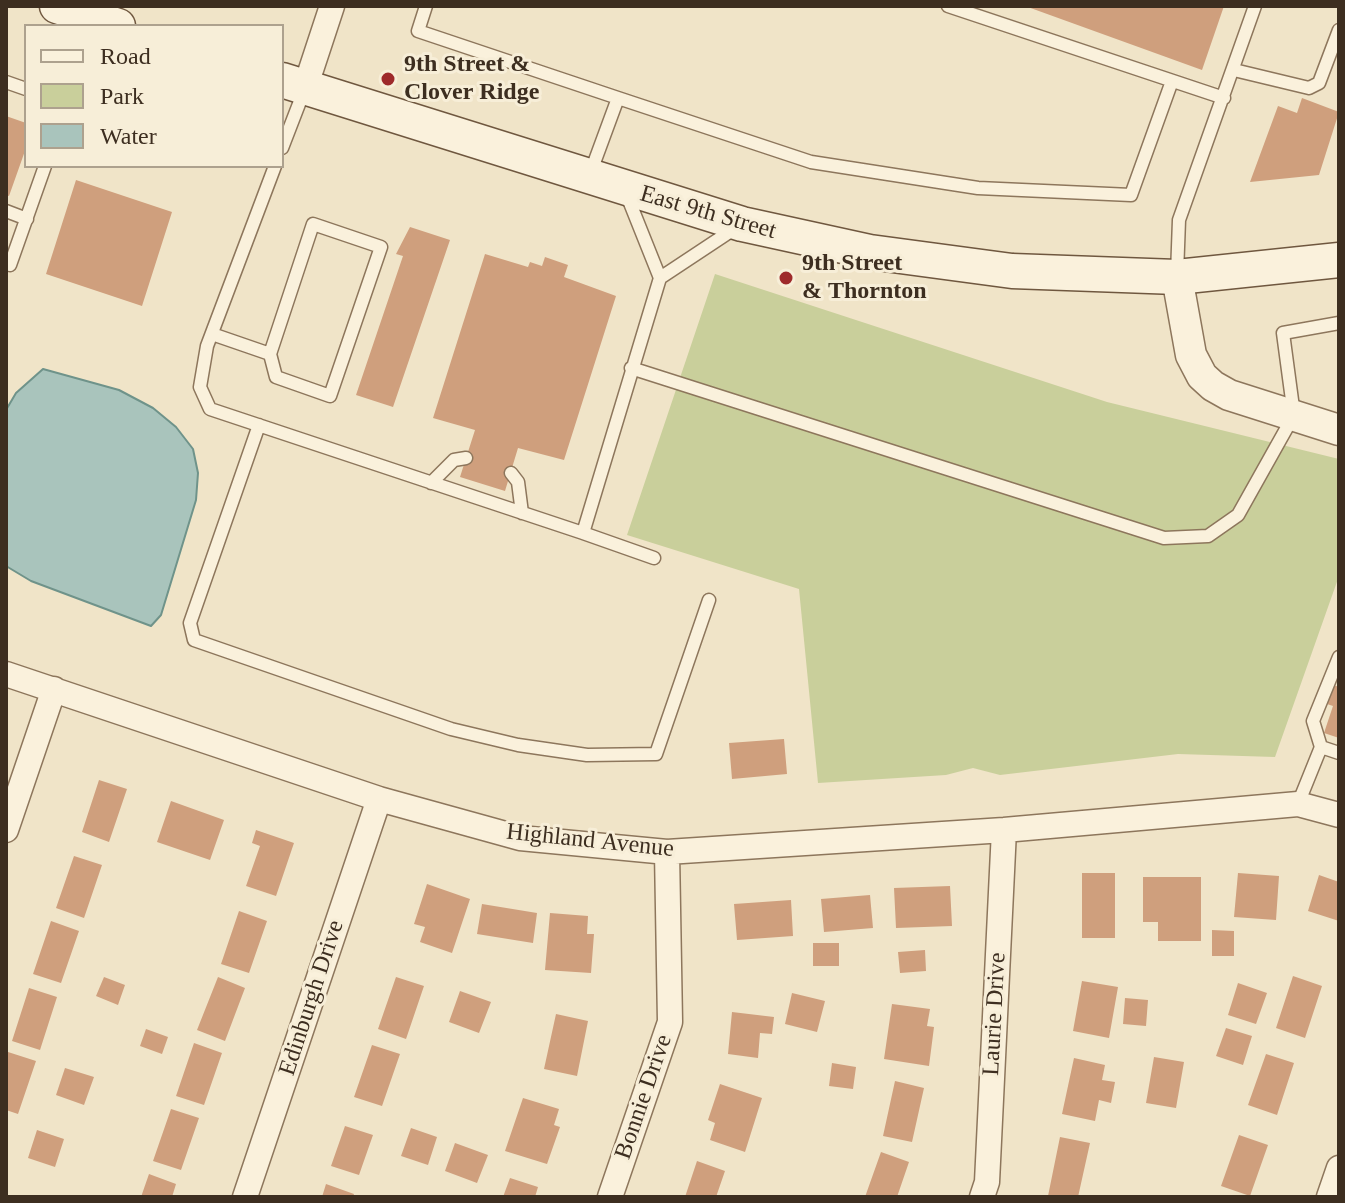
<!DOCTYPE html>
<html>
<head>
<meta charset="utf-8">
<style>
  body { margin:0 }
  #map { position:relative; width:1345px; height:1203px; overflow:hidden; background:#f0e4c8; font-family:"Times New Roman",serif }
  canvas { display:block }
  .frame { position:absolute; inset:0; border:8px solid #3d2e20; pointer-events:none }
  .legend { position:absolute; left:24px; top:24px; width:260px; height:144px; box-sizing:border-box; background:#f7eed8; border:2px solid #ada18e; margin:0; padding:10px 14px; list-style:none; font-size:24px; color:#3d2e20 }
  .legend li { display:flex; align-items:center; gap:16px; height:40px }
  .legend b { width:40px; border:2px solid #ada18e }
</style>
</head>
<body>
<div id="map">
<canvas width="1345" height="1203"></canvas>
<div class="frame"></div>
<ul class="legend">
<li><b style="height:10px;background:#faf1dc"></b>Road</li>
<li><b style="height:22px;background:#c9cf9b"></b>Park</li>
<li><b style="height:22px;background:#a9c4bc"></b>Water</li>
</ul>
</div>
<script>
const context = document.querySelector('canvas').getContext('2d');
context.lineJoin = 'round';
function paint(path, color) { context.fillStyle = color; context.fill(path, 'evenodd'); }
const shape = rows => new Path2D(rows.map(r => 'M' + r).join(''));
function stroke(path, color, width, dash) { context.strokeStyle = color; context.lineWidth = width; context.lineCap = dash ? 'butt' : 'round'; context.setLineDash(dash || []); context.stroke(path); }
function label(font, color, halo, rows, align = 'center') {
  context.font = font + ' "Times New Roman",serif'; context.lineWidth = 6; context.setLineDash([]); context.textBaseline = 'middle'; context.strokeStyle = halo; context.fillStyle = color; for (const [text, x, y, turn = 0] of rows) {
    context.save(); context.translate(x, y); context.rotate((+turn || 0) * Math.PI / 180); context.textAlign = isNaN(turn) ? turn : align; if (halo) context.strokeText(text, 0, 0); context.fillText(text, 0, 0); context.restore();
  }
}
const green = shape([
  [715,274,1107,402,1339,459,1339,576,1275,757,1178,754,1000,775,973,768,946,775,818,783,799,589,627,535]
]);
const water = shape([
  [43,369,119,390,153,408,176,427,193,449,198,473,196,500,161,615,151,626,31,581,6,566,6,410,16,393,43,369]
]);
const building = shape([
  [1025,6,1224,6,1202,70],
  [1302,98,1339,112,1319,175,1250,182,1278,106,1297,113],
  [6,116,26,123,26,148,9,196,6,195],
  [76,180,172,212,142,306,46,274],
  [410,227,450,240,393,407,356,395,403,256,396,254],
  [485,254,528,267,530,262,542,266,545,257,568,265,564,277,616,296,564,460,518,448,505,491,460,477,475,430,433,418],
  [1330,684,1339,687,1339,738,1324,733,1333,706,1324,703],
  [784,739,787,774,732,779,729,743],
  [99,780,127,789,109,842,82,832],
  [171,801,224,820,210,860,157,842],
  [256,830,294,843,276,896,246,886,260,846,252,843],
  [74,856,102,865,84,918,56,908],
  [1082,873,1115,873,1115,938,1082,938],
  [1238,873,1279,876,1276,920,1234,917],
  [1319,875,1339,882,1339,921,1308,911],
  [1143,877,1201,877,1201,941,1158,941,1158,922,1143,922],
  [427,884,470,899,452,953,420,942,425,927,414,924],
  [950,886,952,926,896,928,894,888],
  [870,895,873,928,824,932,821,899],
  [791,900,793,936,737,940,734,904],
  [482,904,537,913,533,943,477,934],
  [239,911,267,921,249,973,221,964],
  [550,913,588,916,587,934,594,934,591,973,545,970],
  [51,921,79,931,61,983,33,974],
  [1212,930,1234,931,1234,956,1212,956],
  [813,943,839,943,839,966,813,966],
  [925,950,926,971,900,973,898,952],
  [1293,976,1322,986,1305,1038,1276,1028],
  [104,977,125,985,118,1005,96,996],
  [218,977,245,988,225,1041,197,1030],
  [396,977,424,986,406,1039,378,1029],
  [1082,981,1118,987,1109,1038,1073,1031],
  [1238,983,1267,993,1256,1024,1228,1015],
  [29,988,57,997,40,1050,12,1041],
  [460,991,491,1002,479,1033,449,1022],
  [792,993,825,1001,817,1032,785,1024],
  [1125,998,1148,1000,1146,1026,1123,1024],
  [892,1004,930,1009,927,1026,934,1027,929,1066,884,1059],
  [732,1012,774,1017,772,1034,760,1033,758,1058,728,1054],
  [556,1014,588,1021,577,1076,544,1069],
  [1226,1028,1252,1036,1243,1065,1216,1056],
  [146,1029,168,1037,162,1054,140,1046],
  [194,1043,222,1053,204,1105,176,1096],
  [372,1045,400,1054,382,1106,354,1097],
  [8,1052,36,1061,18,1114,6,1110],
  [1266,1054,1294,1063,1277,1115,1248,1105],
  [1154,1057,1184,1062,1176,1108,1146,1103],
  [1074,1058,1105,1065,1102,1080,1115,1082,1111,1103,1099,1100,1095,1121,1062,1114],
  [832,1063,856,1067,853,1089,829,1086],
  [65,1068,94,1077,84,1105,56,1095],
  [895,1081,924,1088,912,1142,883,1136],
  [720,1084,762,1098,745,1152,710,1140,715,1123,708,1120],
  [523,1098,559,1109,554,1125,560,1127,547,1164,505,1151],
  [171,1109,199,1118,181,1170,153,1161],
  [345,1126,373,1135,359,1175,331,1166],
  [411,1128,437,1137,428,1165,401,1156],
  [37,1130,64,1139,55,1167,28,1158],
  [1239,1135,1268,1145,1250,1196,1221,1186],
  [1060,1137,1090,1143,1078,1197,1048,1196],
  [455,1143,488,1155,477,1183,445,1171],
  [881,1152,909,1162,897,1197,865,1197],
  [697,1161,725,1171,716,1197,685,1197],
  [149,1174,176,1184,172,1197,141,1197],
  [510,1178,538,1187,535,1197,503,1197],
  [326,1184,354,1194,353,1197,322,1197]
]);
const service = shape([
  [426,6,418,31,618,98,811,162,978,188,1131,195,1172,81],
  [948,6,1224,98],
  [1234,70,1309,88,1319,83,1339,30],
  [6,82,26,89],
  [282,148,304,91],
  [275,166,207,346,200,387,210,409,583,533,660,278,626,193],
  [590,174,618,98],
  [6,211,27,219],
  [10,265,45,166],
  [1177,274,1179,220,1255,6],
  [660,278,737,227],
  [212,334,270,354,313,224,381,247,330,396,276,377,270,354],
  [631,368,1164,538,1208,536,1238,515,1294,415,1283,333,1339,323],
  [259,425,190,623,194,640,451,729,518,745,587,755,656,754,709,600],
  [511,473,518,482,522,513],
  [431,483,454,460,466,458],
  [583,533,654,558],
  [1321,747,1313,721,1339,657],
  [1298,804,1321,747,1339,753]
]);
const minor = shape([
  [305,88,332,6],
  [6,674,379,799,520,838,667,852,1004,830,1298,804,1339,815],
  [6,830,54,689],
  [245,1197,379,799],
  [610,1197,670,1022,667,852],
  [982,1197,987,1182,1004,830],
  [1329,1197,1339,1168]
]);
const tertiary = shape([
  [1177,277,1191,355,1202,376,1213,386,1229,395,1339,430]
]);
const secondary = shape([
  [57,6,118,26],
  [282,80,742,224,870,252,1012,271,1177,277,1339,260]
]);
const markers = [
  [388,79,8,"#9e2a2b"],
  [786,278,8,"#9e2a2b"]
];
const poiNames = [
  ["9th Street &",404,65],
  ["Clover Ridge",404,93],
  ["9th Street",802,264],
  ["& Thornton",802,292]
];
const streetNames = [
  ["East 9th Street",708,213,16],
  ["Highland Avenue",590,841,6],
  ["Edinburgh Drive",312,998,-72],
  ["Laurie Drive",995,1014,-87],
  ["Bonnie Drive",644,1097,-71]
];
paint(green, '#c9cf9b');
paint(water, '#a9c4bc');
stroke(water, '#6f938a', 2);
paint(building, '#cf9f7d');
stroke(service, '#8d765c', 15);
stroke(minor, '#8d765c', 27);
stroke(tertiary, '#8d765c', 33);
stroke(secondary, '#6f573f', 37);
stroke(service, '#faf1dc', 12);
stroke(minor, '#faf1dc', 24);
stroke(tertiary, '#faf1dc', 30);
stroke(secondary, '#faf1dc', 34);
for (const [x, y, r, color] of markers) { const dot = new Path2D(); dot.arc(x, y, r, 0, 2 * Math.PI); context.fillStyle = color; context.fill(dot); stroke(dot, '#f7eed8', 3); }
label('bold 24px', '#3d2e20', '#f7eed8', poiNames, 'left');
label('24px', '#3d2e20', '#f7eed8', streetNames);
</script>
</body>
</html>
